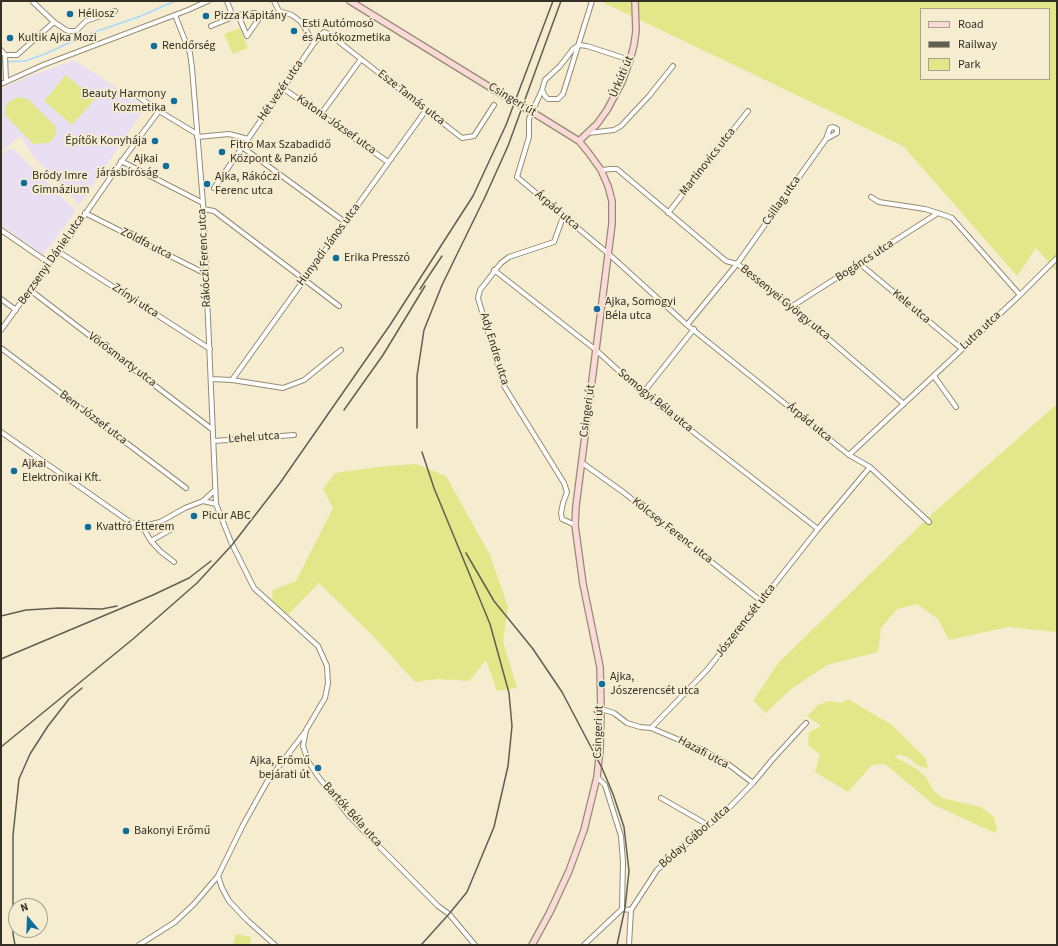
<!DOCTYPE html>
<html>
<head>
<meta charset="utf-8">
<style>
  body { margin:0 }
  #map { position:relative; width:1058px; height:946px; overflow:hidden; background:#f6edd1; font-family:"Source Sans 3",sans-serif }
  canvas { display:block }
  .frame { position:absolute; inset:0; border:2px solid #343025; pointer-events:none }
  .legend { position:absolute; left:920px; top:8px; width:130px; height:72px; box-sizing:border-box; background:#f6edd1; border:1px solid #a8a18c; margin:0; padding:5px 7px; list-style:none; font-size:12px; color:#343025 }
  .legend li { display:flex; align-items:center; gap:8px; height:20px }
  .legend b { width:20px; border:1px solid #a8a18c }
  .north { position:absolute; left:8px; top:898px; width:40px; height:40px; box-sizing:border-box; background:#f6edd1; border:1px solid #a8a18c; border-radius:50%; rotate:341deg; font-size:11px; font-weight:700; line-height:16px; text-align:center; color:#343025 }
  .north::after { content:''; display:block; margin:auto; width:14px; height:18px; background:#106e9d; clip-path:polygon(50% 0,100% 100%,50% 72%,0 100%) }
</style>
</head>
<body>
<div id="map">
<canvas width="1058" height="946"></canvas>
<div class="frame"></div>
<ul class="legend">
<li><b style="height:5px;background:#fbd9d9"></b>Road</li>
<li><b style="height:5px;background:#635e4f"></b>Railway</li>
<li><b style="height:11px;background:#e2e88a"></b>Park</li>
</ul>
<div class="north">N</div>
</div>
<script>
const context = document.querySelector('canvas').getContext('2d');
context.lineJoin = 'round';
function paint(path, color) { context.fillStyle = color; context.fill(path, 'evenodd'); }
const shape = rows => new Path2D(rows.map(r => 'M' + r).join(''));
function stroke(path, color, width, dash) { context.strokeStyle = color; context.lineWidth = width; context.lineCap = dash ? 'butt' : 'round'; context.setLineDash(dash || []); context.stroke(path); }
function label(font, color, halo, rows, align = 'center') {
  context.font = font + ' "Source Sans 3",sans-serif'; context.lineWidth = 3.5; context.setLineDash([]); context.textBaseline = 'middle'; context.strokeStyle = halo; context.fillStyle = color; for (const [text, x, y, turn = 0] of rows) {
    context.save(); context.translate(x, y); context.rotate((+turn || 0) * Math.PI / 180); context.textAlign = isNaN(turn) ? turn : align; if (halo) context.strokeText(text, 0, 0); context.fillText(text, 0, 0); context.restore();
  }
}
const education = shape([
  [74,60,146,107,79,205,33,156,20,136,1,152,1,89,24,78],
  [13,148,76,211,43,255,1,225,1,155,5,151]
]);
const green = shape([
  [600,1,1057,1,1057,272,1036,248,1017,276,903,146],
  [921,9,1049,9,1049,79,921,79],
  [240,28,248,48,233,54,224,34],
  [66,75,95,99,72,125,44,101],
  [19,97,28,99,56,127,56,133,53,139,48,143,33,144,6,116,5,109,8,102],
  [1057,404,1057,632,1008,627,949,640,938,619,917,604,897,609,881,628,878,652,827,665,791,689,766,713,753,701,779,662,933,513],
  [416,464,446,476,490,555,508,607,503,641,517,688,497,691,486,660,469,681,437,679,415,682,373,636,319,583,288,615,272,600,273,590,296,581,333,508,323,489,335,473,377,467],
  [848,699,892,725,926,759,928,768,918,766,909,758,899,754,895,757,917,769,926,777,932,789,942,798,981,807,994,817,997,830,995,833,934,805,885,764,872,765,848,792,815,772,820,755,808,745,809,732,821,726,807,716,818,705,829,701,842,703],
  [236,934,251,937,250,945,233,945]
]);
const stream = shape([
  [1,62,25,61,45,54,86,35,141,16,175,1]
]);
const minor = shape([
  [227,1,233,17,238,15,255,13,258,20,247,36,238,15],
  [274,1,279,11,292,15,301,22,314,43],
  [33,2,54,22],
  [175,15,190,53,192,68,203,203,216,504,231,542,254,588,318,646,327,666,328,683,325,698,306,730,303,746,308,761,317,775,349,816,438,906,449,914,475,945],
  [211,26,233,17],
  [1,50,5,55,17,55,54,22,66,30,69,31,76,31,86,21,115,11],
  [5,55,6,81],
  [630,60,587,46,579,45,573,49,560,66,545,80,542,90,529,119,529,137,517,177,611,256,687,325,849,455,870,467,929,522],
  [1,84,43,65,188,10,208,1],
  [284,89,388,162],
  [542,90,545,96,548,99,558,99,563,94,592,1],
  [159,111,197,134],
  [321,114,361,59],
  [588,133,614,130,621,126,649,96,673,66],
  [197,137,229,134,248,139,314,43,324,32,329,34,462,138,474,136,494,105],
  [242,147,345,222],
  [121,161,203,203],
  [601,170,611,169,617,169,726,261,737,264,746,270,809,322,904,404],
  [214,188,248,139],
  [871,197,879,202,925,209,938,213],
  [203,209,214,211,339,306],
  [85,213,206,274],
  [668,213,748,111],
  [563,217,554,242,509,257,501,263,480,290,478,298,504,386,564,483,567,492,563,503,561,513,562,519,575,525],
  [1,230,49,263],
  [59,252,210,349],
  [860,264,962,349],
  [494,270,596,350,643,393,818,529],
  [30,290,213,430],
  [1,299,16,310],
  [791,307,938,213,952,218,1020,295],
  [687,325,737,264,826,139,830,128,833,127,837,129,837,133,826,139],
  [1,330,49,263,59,252,124,158,159,111,133,93],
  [1,348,186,488],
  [934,376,956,407],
  [211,379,232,380,426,110],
  [232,380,283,388,304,380,341,350],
  [643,393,694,329],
  [1,432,130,522,142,526,152,524,160,522,185,508,203,501,216,504],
  [214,441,294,435],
  [849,455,1020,295,1057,258],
  [581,462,623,492,761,601],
  [203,501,215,490],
  [142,526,151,541,160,551,174,562],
  [151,541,170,530],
  [601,709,614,713,627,723,640,727,651,728,655,724,707,670,818,529,870,467],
  [651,728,703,750,728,764,753,783],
  [597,777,605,785,621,836,623,862,622,909],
  [661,798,708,825],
  [218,876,222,888,229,901,247,920,275,945],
  [139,945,175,922,194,904,218,876,243,825,267,782,305,732],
  [584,945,622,909,631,910,657,870,708,825,723,814,753,783,772,760,806,723],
  [629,945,631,910]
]);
const secondary = shape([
  [350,1,496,91],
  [579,141,597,124,607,110,622,82,630,60,634,45,636,31,635,1],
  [532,945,550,912,569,871,584,830,597,777,600,749,601,709,600,667,583,584,575,525,576,506,612,224,612,201,608,186,601,170,588,152,579,141,537,115]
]);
const rail = shape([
  [420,289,442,256],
  [344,410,383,355,425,286],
  [417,428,417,376,424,330,442,285,485,197,508,146,561,1],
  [466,553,494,601,533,649,562,692,602,768,613,794,624,827,629,871,625,908,617,945],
  [1,616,26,610,59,608,102,609,117,606],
  [1,659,153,595,189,578,211,561],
  [1,747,133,639,197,583,232,545,280,483,390,325,473,196,506,125,553,1],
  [15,945,13,934,13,835,19,779,30,754,48,726,69,699,82,688],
  [421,945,449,914,467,892,494,827,508,766,512,726,509,693,490,624,434,488,422,452]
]);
const secondaryBridge = shape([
  [496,91,537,115]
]);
const markers = [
  [70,14,4,"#106e9d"],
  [206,16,4,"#106e9d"],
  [294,31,4,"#106e9d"],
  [10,38,4,"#106e9d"],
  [154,46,4,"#106e9d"],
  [174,101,4,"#106e9d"],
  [155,141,4,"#106e9d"],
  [222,152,4,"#106e9d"],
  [166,166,4,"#106e9d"],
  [24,183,4,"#106e9d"],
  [207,184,4,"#106e9d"],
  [336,258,4,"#106e9d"],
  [597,309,4,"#106e9d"],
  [14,471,4,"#106e9d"],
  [194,516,4,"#106e9d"],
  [88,527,4,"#106e9d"],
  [602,684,4,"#106e9d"],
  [318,768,4,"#106e9d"],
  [126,831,4,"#106e9d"]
];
const poiNames = [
  ["Héliosz",78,14],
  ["Pizza Kapitány",214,16],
  ["Esti Autómosó",302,24],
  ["és Autókozmetika",302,38],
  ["Kultik Ajka Mozi",18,38],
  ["Rendőrség",162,46],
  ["Beauty Harmony",166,94,"right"],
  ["Kozmetika",166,108,"right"],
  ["Építők Konyhája",147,141,"right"],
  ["Fitro Max Szabadidő",230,145],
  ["Központ & Panzió",230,159],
  ["Ajkai",158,159,"right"],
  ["járásbíróság",158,173,"right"],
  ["Bródy Imre",32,176],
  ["Gimnázium",32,190],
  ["Ajka, Rákóczi",215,177],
  ["Ferenc utca",215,191],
  ["Erika Presszó",344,258],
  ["Ajka, Somogyi",605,302],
  ["Béla utca",605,316],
  ["Ajkai",22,464],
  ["Elektronikai Kft.",22,478],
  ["Picur ABC",202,516],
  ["Kvattró Étterem",96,527],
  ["Ajka,",610,677],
  ["Jószerencsét utca",610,691],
  ["Ajka, Erőmű",310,761,"right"],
  ["bejárati út",310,775,"right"],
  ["Bakonyi Erőmű",134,831]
];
const streetNames = [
  ["Úrkúti út",622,77,-67],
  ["Hét vezér utca",281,91,-56],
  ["Esze Tamás utca",411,98,38],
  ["Csingeri út",512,100,31],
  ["Katona József utca",336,125,35],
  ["Martinovics utca",708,162,-52],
  ["Csillag utca",782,201,-55],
  ["Árpád utca",557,211,40],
  ["Zöldfa utca",146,244,27],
  ["Hunyadi János utca",329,245,-54],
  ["Rákóczi Ferenc utca",205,258,-93],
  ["Berzsenyi Dániel utca",52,260,-55],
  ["Bogáncs utca",865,261,-33],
  ["Zrínyi utca",135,301,33],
  ["Bessenyei György utca",785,303,39],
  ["Kele utca",911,307,40],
  ["Lutra utca",981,331,-43],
  ["Ady Endre utca",494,349,73],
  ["Vörösmarty utca",122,360,37],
  ["Somogyi Béla utca",655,401,39],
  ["Csingeri út",588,411,-82],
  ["Bem József utca",93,418,37],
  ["Árpád utca",809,423,39],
  ["Lehel utca",254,438,-4],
  ["Kölcsey Ferenc utca",672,531,38],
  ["Jószerencsét utca",746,621,-52],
  ["Csingeri út",599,732,-88],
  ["Hazafi utca",703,753,28],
  ["Bartók Béla utca",352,815,48],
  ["Bóday Gábor utca",695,837,-41]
];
paint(education, '#e9dff3');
paint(green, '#e2e88a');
stroke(stream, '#a6dafe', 1.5);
stroke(minor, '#948c72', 6);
stroke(secondary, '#948c72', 8);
stroke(minor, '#fff', 4);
stroke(secondary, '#fbd9d9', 5.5);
stroke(rail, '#635e4f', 1.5);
stroke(secondaryBridge, '#948c72', 8, []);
stroke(secondaryBridge, '#fbd9d9', 5.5);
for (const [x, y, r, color] of markers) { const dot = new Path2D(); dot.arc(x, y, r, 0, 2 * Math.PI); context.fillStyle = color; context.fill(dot); stroke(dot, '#f6edd1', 1.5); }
label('12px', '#343025', '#f6edd1', poiNames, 'left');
label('12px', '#343025', '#f6edd1', streetNames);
</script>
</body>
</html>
